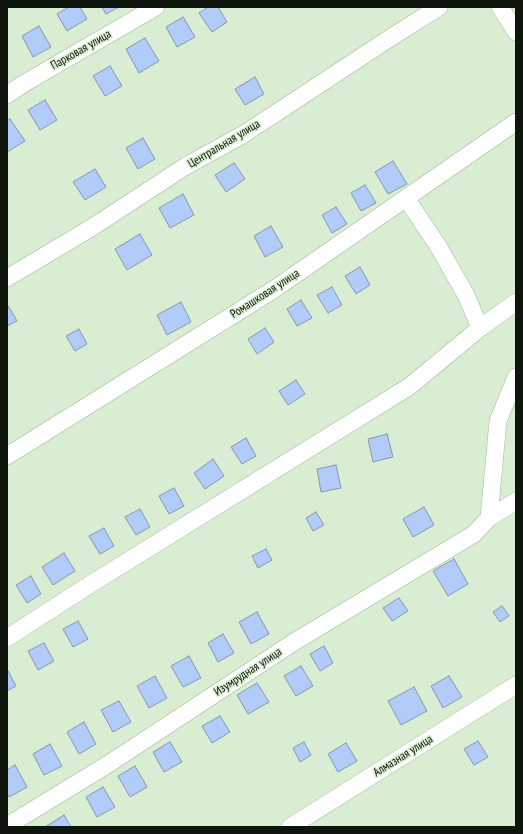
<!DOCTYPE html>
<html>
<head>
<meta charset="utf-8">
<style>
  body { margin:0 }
  #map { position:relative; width:523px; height:834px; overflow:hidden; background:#d9edd2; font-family:"PT Sans Narrow",sans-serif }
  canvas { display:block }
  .frame { position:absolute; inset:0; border:8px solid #0e150c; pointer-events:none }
</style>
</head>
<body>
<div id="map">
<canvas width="523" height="834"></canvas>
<div class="frame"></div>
</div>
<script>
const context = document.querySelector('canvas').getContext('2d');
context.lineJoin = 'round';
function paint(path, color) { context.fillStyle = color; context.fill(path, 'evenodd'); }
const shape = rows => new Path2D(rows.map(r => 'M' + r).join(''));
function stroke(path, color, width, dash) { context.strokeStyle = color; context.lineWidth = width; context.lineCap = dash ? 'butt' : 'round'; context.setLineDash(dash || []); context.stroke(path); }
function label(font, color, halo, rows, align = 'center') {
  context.font = font + ' "PT Sans Narrow",sans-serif'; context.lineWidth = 3; context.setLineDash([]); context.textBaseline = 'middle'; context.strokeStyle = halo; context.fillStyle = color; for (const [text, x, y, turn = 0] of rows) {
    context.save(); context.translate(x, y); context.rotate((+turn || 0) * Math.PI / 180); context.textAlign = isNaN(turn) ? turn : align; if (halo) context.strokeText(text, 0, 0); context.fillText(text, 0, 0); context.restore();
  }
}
const building = shape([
  [69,7,80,7,87,19,67,31,57,14,69,7],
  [102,7,119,7,106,14,102,7],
  [208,7,218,7,227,22,212,32,199,13,208,7],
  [183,17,195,37,177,47,166,27,183,17],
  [39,26,51,47,33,57,22,36,39,26],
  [145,38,159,61,139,73,126,49,145,38],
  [110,66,122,86,105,96,93,76,110,66],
  [255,77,264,94,245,105,235,89,255,77],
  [45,100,57,120,40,130,28,110,45,100],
  [10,119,25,141,7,152,7,121,10,119],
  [143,138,155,159,138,169,126,148,143,138],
  [393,161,407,184,388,194,375,172,393,161],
  [234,163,245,179,226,192,215,175,234,163],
  [95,169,106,187,85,200,73,182,95,169],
  [365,185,376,203,361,211,351,193,365,185],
  [183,194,194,215,170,228,159,208,183,194],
  [336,207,347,224,332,233,322,215,336,207],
  [271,226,283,247,265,257,254,236,271,226],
  [140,234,152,255,127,270,115,249,140,234],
  [360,267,370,285,356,294,345,276,360,267],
  [332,287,342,305,328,313,317,295,332,287],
  [301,300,312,318,297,326,287,309,301,300],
  [181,302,191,322,167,335,157,315,181,302],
  [9,307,17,321,7,326,7,308,9,307],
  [265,328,274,342,257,354,248,339,265,328],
  [79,329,87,344,75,351,66,336,79,329],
  [296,380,305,394,288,405,279,391,296,380],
  [387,434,393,457,373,462,368,439,387,434],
  [246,438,256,456,242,464,231,447,246,438],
  [213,459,224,476,205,489,194,473,213,459],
  [336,465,341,488,321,492,317,469,336,465],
  [174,488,184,506,169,514,159,496,174,488],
  [424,507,434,525,413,537,403,519,424,507],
  [140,509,150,527,136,535,125,517,140,509],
  [316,512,324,525,313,531,306,518,316,512],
  [104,528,114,546,100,554,89,536,104,528],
  [266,549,272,560,258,568,252,556,266,549],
  [64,553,75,571,53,585,42,567,64,553],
  [454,559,468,584,448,596,433,571,454,559],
  [31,576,41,594,27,603,16,585,31,576],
  [399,598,408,611,392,621,383,608,399,598],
  [502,606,509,616,500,622,493,612,502,606],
  [257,612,269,634,251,644,239,622,257,612],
  [78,621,88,639,73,647,63,629,78,621],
  [223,634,234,653,218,662,208,643,223,634],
  [44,643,54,661,38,670,28,651,44,643],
  [324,646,333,663,320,671,310,654,324,646],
  [189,656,201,678,183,687,171,666,189,656],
  [301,666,313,686,296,696,284,676,301,666],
  [7,669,16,686,7,691,7,669],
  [155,676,167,698,149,708,137,686,155,676],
  [449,676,462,697,443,708,431,686,449,676],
  [257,683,269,702,248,714,237,695,257,683],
  [414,687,427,711,401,725,388,701,414,687],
  [119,701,131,722,113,732,101,710,119,701],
  [220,716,230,732,212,743,202,726,220,716],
  [84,722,96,744,79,754,67,732,84,722],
  [478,741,488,757,474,765,464,749,478,741],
  [170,742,182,762,164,772,153,752,170,742],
  [304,742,311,755,300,762,293,748,304,742],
  [346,743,357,761,338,772,328,754,346,743],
  [50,744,62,766,44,775,33,754,50,744],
  [15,765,27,787,9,797,7,793,7,770,15,765],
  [135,766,147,787,130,797,118,776,135,766],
  [103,787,115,807,97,817,86,797,103,787],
  [64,815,71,827,45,827,64,815]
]);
const minor = shape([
  [500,7,516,32],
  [7,95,23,84,156,7],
  [406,198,438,246,466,295,480,328],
  [7,278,91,228,186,166,244,134,387,40,439,7],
  [7,456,273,290,516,122],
  [489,518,498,421,516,377],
  [7,638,86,587,410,386,480,328,516,302],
  [7,826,110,763,294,642,474,534,489,518,516,501],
  [290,827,516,685]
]);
const streetNames = [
  ["Парковая улица",81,50,-30],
  ["Центральная улица",224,144,-31],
  ["Ромашковая улица",265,294,-33],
  ["Изумрудная улица",248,672,-33],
  ["Алмазная улица",403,756,-32]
];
paint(building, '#b1ccf8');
stroke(building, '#8696b0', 1);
stroke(minor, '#a2b59b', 18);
stroke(minor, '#fff', 17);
label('12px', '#0e150c', '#d9edd2', streetNames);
</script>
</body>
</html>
